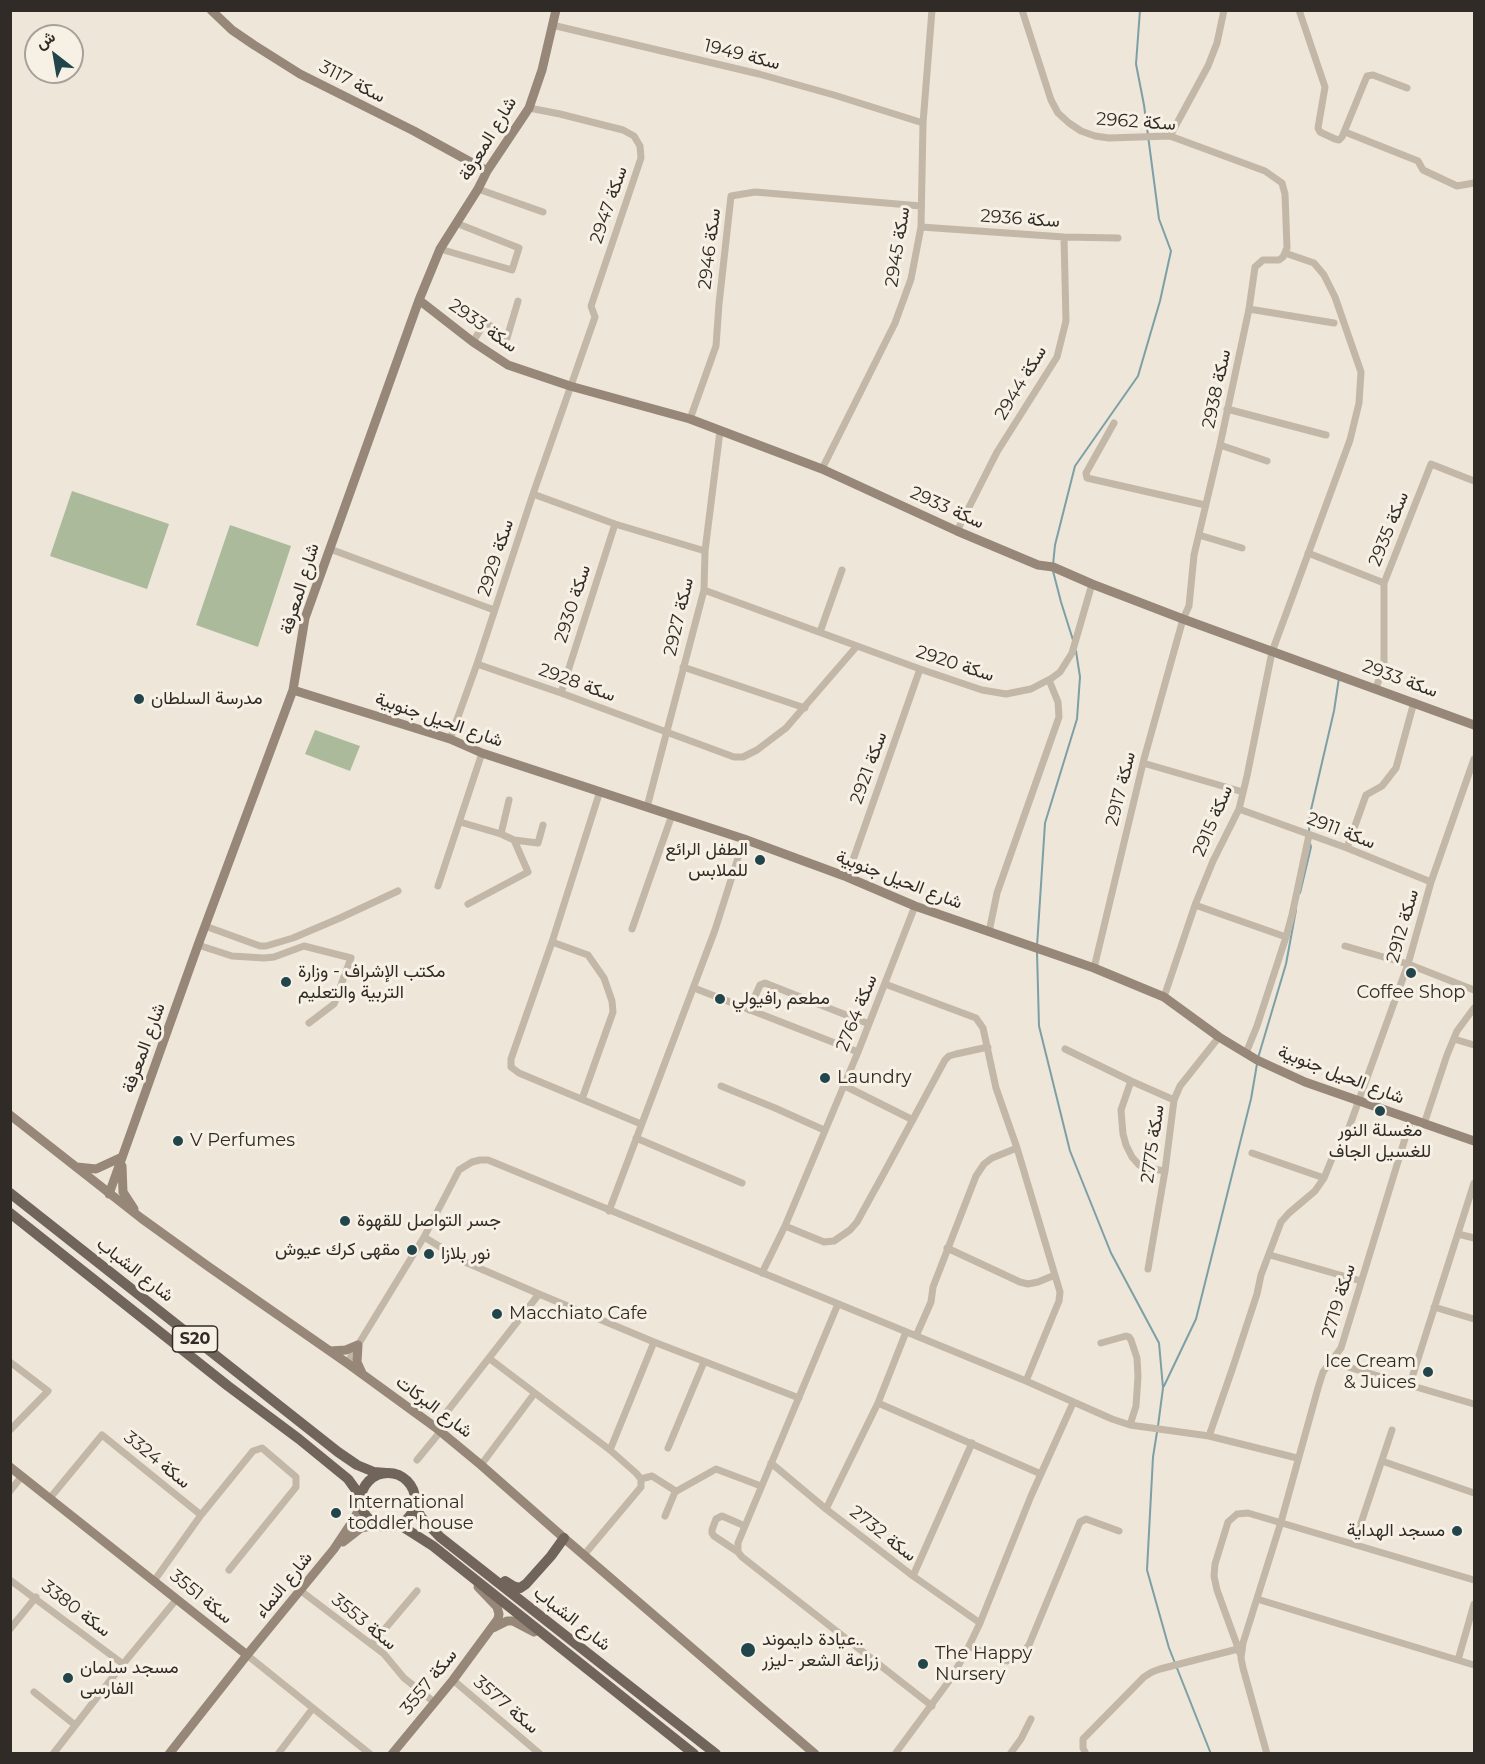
<!DOCTYPE html>
<html>
<head>
<meta charset="utf-8">
<style>
  body { margin:0 }
  #map { position:relative; width:1485px; height:1764px; overflow:hidden; background:#ede6d9; font-family:Montserrat,Vazirmatn,sans-serif }
  canvas { display:block }
  .frame { position:absolute; inset:0; border:12px solid #312b27; pointer-events:none }
  .north { position:absolute; left:24px; top:24px; width:60px; height:60px; box-sizing:border-box; background:#f6f0e5; border:2px solid #a7a199; border-radius:50%; rotate:329deg; font-size:16px; font-weight:700; line-height:24px; text-align:center; color:#312b27 }
  .north::after { content:''; display:block; margin:auto; width:21px; height:27px; background:#22454c; clip-path:polygon(50% 0,100% 100%,50% 72%,0 100%) }
</style>
</head>
<body>
<div id="map">
<canvas width="1485" height="1764"></canvas>
<div class="frame"></div>
<div class="north">ش</div>
</div>
<script>
const context = document.querySelector('canvas').getContext('2d');
context.lineJoin = 'round';
function paint(path, color) { context.fillStyle = color; context.fill(path, 'evenodd'); }
const shape = rows => new Path2D(rows.map(r => 'M' + r).join(''));
function stroke(path, color, width, dash) { context.strokeStyle = color; context.lineWidth = width; context.lineCap = dash ? 'butt' : 'round'; context.setLineDash(dash || []); context.stroke(path); }
function label(font, color, halo, rows, align = 'center') {
  context.font = font + ' Montserrat,Vazirmatn,sans-serif'; context.lineWidth = 6; context.setLineDash([]); context.textBaseline = 'middle'; context.strokeStyle = halo; context.fillStyle = color; for (const [text, x, y, turn = 0] of rows) {
    context.save(); context.translate(x, y); context.rotate((+turn || 0) * Math.PI / 180); context.textAlign = isNaN(turn) ? turn : align; if (halo) context.strokeText(text, 0, 0); context.fillText(text, 0, 0); context.restore();
  }
}
const green = shape([
  [72,491,169,524,147,589,50,556],
  [230,525,291,546,258,647,196,625],
  [315,730,360,746,350,771,305,754]
]);
const stream = shape([
  [1053,565,1055,545,1075,466,1138,376,1160,301,1171,251,1159,219,1144,105,1136,64,1140,10],
  [1053,571,1061,602,1073,640],
  [1309,831,1310,814,1334,711,1339,678],
  [1300,893,1311,847,1310,843],
  [1037,946,1045,823,1077,719,1080,677,1076,651],
  [1037,952,1039,1026,1070,1151,1111,1253,1159,1343,1163,1388,1158,1426],
  [1258,1058,1286,964,1296,910],
  [1164,1386,1196,1319,1251,1099,1257,1064],
  [1157,1432,1153,1457,1147,1570,1169,1648,1211,1754]
]);
const street = shape([
  [1022,10,1051,100,1058,113,1069,123,1081,131,1095,136,1109,138,1170,136,1265,171,1282,183,1285,194,1287,248,1283,257,1279,260,1263,260,1255,267,1249,309,1220,445,1194,555,1189,606,1183,619,1144,759,1094,968],
  [1299,10,1325,87,1318,128,1320,132,1335,139,1339,140,1342,137,1367,76,1373,75,1407,88],
  [552,25,759,74,834,95,923,123],
  [1345,132,1418,161,1423,170,1457,186,1474,183],
  [1170,136,1208,66,1217,43,1224,10],
  [478,189,543,212],
  [921,227,1064,237,1118,238],
  [440,249,512,270,519,248,456,223],
  [1249,309,1334,323],
  [473,342,485,322,507,338,518,301],
  [1227,409,1326,435],
  [690,419,716,346,719,304,731,196,755,192,921,206],
  [1114,423,1086,473,1087,478,1205,505],
  [1220,445,1267,461],
  [822,469,895,323,911,279,921,227,923,123,932,10],
  [533,494,615,524,705,551],
  [957,531,997,452,1057,357,1066,321,1064,237],
  [1199,535,1242,548],
  [330,549,494,610],
  [1308,553,1384,583],
  [704,590,920,669,982,690,1006,694,1031,689,1052,678,1060,672,1072,653,1092,584],
  [820,632,842,570],
  [477,664,561,693,734,757,743,757,757,750,786,728,857,646],
  [683,667,805,708],
  [1376,688,1384,665,1384,583,1431,464,1474,481],
  [561,693,615,524],
  [450,739,477,664,533,494,595,317,591,306,641,158,640,146,634,136,623,130,560,114,529,108],
  [1143,763,1243,792],
  [600,791,552,942,511,1059,511,1067,519,1073,641,1124],
  [647,807,704,590,705,551,720,431],
  [1239,809,1347,848,1431,882],
  [460,822,501,834,514,840,538,843,543,825],
  [501,834,509,800],
  [1347,848,1366,795,1382,786,1396,768,1414,702],
  [847,877,920,669],
  [438,886,482,753],
  [468,904,528,872,514,840],
  [1195,905,1286,937,1257,1026,1246,1053],
  [205,926,260,946,266,946,293,938,340,918,398,891],
  [632,929,672,815],
  [989,932,997,893,1059,717,1058,702,1049,680],
  [1286,937,1292,915,1309,835],
  [552,942,588,955,604,978,612,1001,613,1012,582,1099],
  [198,945,232,956,264,958,274,957,304,946,351,958,334,1004,309,1023],
  [1345,946,1408,964,1474,990],
  [885,984,976,1018,983,1028,996,1088,1017,1148,1060,1292,1059,1301,1026,1381],
  [694,988,858,1052],
  [1164,997,1195,905,1213,861,1239,809,1247,776,1272,652,1350,440,1359,403,1361,372,1335,297,1324,275,1314,263,1285,253],
  [749,1010,760,985,765,983,869,1024],
  [1454,1039,1474,1045],
  [1065,1049,1131,1081,1174,1100],
  [1131,1081,1121,1110,1123,1134,1126,1145,1132,1157,1139,1165,1147,1168,1165,1171],
  [843,1085,913,1120],
  [721,1086,775,1108,824,1130],
  [1424,1124,1447,1055,1457,1031,1474,1008],
  [636,1138,742,1183],
  [1252,1153,1324,1178],
  [609,1211,715,930,744,839],
  [785,1226,824,1242,834,1241,850,1230,857,1222,884,1173,945,1060,949,1056,956,1054,988,1047],
  [1458,1234,1474,1238],
  [424,1237,465,1262,539,1294,654,1342,799,1398],
  [947,1248,1020,1282,1028,1284,1038,1282,1055,1275],
  [1270,1255,1361,1281],
  [1148,1269,1165,1171,1174,1100,1180,1086,1219,1037],
  [762,1273,785,1226,858,1052,915,906],
  [838,1304,745,1526,738,1543,738,1552,742,1557,932,1706],
  [1434,1307,1474,1319],
  [916,1336,931,1302,933,1287,976,1176,984,1164,992,1158,1017,1148],
  [1101,1343,1126,1336,1129,1337,1131,1340,1137,1358,1138,1376,1136,1406,1130,1425],
  [490,1359,610,1450,636,1473,641,1479],
  [10,1362,48,1391,10,1430],
  [1331,1362,1474,1404],
  [347,1363,424,1237,459,1170,472,1162,480,1160,488,1160,1026,1381,1112,1419,1130,1425,1209,1436,1297,1458],
  [1410,1384,1474,1183],
  [878,1403,1041,1474],
  [435,1427,539,1294],
  [1209,1436,1233,1367,1257,1294,1261,1275,1281,1222,1289,1213,1315,1191,1324,1178,1333,1156,1342,1147,1408,964,1431,882,1474,759],
  [668,1448,704,1362],
  [610,1450,654,1342],
  [417,1460,440,1432],
  [1382,1461,1474,1493],
  [771,1463,826,1509,913,1576,980,1623],
  [481,1465,534,1394],
  [641,1479,652,1476,674,1490,675,1492,665,1516],
  [10,1491,22,1476],
  [675,1492,716,1469,761,1486],
  [50,1498,102,1435,201,1515],
  [826,1509,878,1403,906,1332],
  [1354,1544,1392,1430],
  [738,1552,714,1536,712,1533,712,1530,716,1519,722,1516,745,1526],
  [584,1555,641,1487,641,1479],
  [913,1576,972,1443],
  [10,1580,123,1664],
  [154,1581,201,1515,253,1451,262,1448,296,1477,296,1487,229,1570],
  [301,1591,384,1654,404,1678,434,1702],
  [1257,1599,1474,1665],
  [10,1629,36,1597],
  [372,1644,417,1591],
  [969,1646,997,1658,1007,1661,1019,1657,1029,1645,1080,1522,1086,1519,1119,1531],
  [247,1655,370,1754],
  [1241,1656,1217,1590,1214,1576,1215,1564,1228,1522,1237,1514,1248,1513,1474,1580],
  [1458,1660,1474,1604],
  [453,1680,540,1754],
  [34,1692,75,1725],
  [53,1754,123,1664,176,1600],
  [278,1754,313,1708],
  [895,1754,952,1677,969,1646,980,1623,1031,1496,1073,1403],
  [1010,1754,1021,1739,1031,1719],
  [1086,1754,1083,1748,1083,1739,1144,1677,1152,1672,1160,1669,1238,1649],
  [1267,1754,1243,1668,1241,1658,1243,1643,1281,1522,1318,1388,1323,1372,1341,1348,1411,1119]
]);
const secondary = shape([
  [211,10,232,30,254,45,300,74,414,131,487,171],
  [419,300,473,342,508,365,570,386,690,419,822,469,957,531,1038,565,1053,567,1092,584,1183,619,1474,725],
  [293,690,450,739,482,753,744,839,847,877,915,906,1094,968,1164,997,1219,1037,1257,1060,1305,1082,1474,1141],
  [10,1115,141,1218,209,1267,347,1363,435,1427,481,1465,564,1538,815,1754],
  [122,1166,123,1192,134,1209],
  [77,1167,96,1169,122,1157],
  [109,1194,198,945,293,690,305,618,419,300,440,249,478,189,487,171,529,108,542,70,556,10],
  [330,1351,346,1350,358,1345,357,1362,362,1373],
  [10,1467,247,1655],
  [343,1542,361,1528,376,1525],
  [493,1628,507,1621,513,1621,534,1632],
  [169,1754,247,1655,334,1549,354,1519,361,1505],
  [392,1754,453,1680,498,1619,499,1614,497,1607,478,1587]
]);
const primary = shape([
  [10,1193,338,1452,357,1465,374,1472,386,1473],
  [10,1213,228,1386,299,1439,348,1479,361,1497],
  '361 1500a27 27 0 1 1 54 0a27 27 0 1 1-54 0Z',
  [415,1505,421,1517,440,1537,716,1754],
  [400,1525,433,1546,694,1754],
  [505,1581,513,1586,520,1588,526,1584,551,1556,564,1538]
]);
const markers = [
  [139,699,6,"#22454c"],
  [760,860,6,"#22454c"],
  [1411,973,6,"#22454c"],
  [286,982,6,"#22454c"],
  [720,999,6,"#22454c"],
  [825,1078,6,"#22454c"],
  [1380,1111,6,"#22454c"],
  [178,1141,6,"#22454c"],
  [345,1221,6,"#22454c"],
  [412,1250,6,"#22454c"],
  [429,1254,6,"#22454c"],
  [497,1314,6,"#22454c"],
  [1428,1372,6,"#22454c"],
  [336,1513,6,"#22454c"],
  [1457,1531,6,"#22454c"],
  [748,1650,8,"#22454c"],
  [923,1664,6,"#22454c"],
  [68,1678,6,"#22454c"]
];
const shields = [
  [195,1339,45]
];
const shieldNames = [
  ["S20",195,1339]
];
const streetNames = [
  ["سكة 1949",742,55,14],
  ["سكة 3117",352,82,27],
  ["سكة 2962",1136,122,4],
  ["شارع المعرفة",488,139,-59],
  ["سكة 2947",609,205,-71],
  ["سكة 2936",1020,219,4],
  ["سكة 2945",898,247,-81],
  ["سكة 2946",710,249,-83],
  ["سكة 2933",483,326,35],
  ["سكة 2944",1021,383,-59],
  ["سكة 2938",1217,389,-78],
  ["سكة 2933",947,508,24],
  ["سكة 2935",1389,529,-68],
  ["سكة 2929",496,558,-72],
  ["شارع المعرفة",300,589,-73],
  ["سكة 2930",573,604,-72],
  ["سكة 2927",679,617,-77],
  ["سكة 2920",955,664,18],
  ["سكة 2933",1400,679,20],
  ["سكة 2928",577,683,20],
  ["شارع الحيل جنوبية",439,720,19],
  ["سكة 2921",869,768,-70],
  ["سكة 2917",1121,789,-76],
  ["سكة 2915",1213,821,-67],
  ["سكة 2911",1341,831,21],
  ["شارع الحيل جنوبية",899,880,21],
  ["سكة 2912",1403,926,-74],
  ["سكة 2764",857,1013,-68],
  ["شارع المعرفة",144,1048,-70],
  ["شارع الحيل جنوبية",1341,1075,21],
  ["سكة 2775",1153,1144,-82],
  ["شارع الشباب",135,1270,38],
  ["سكة 2719",1339,1301,-73],
  ["شارع البركات",434,1407,37],
  ["سكة 3324",157,1460,39],
  ["سكة 2732",883,1534,38],
  ["شارع النماء",284,1585,-51],
  ["سكة 3551",201,1597,39],
  ["سكة 3380",76,1609,37],
  ["شارع الشباب",572,1619,38],
  ["سكة 3553",364,1622,39],
  ["سكة 3557",429,1682,-51],
  ["سكة 3577",506,1705,40]
];
const poiNames = [
  ["مدرسة السلطان",151,699],
  ["الطفل الرائع",748,850,"right"],
  ["للملابس",748,871,"right"],
  ["مكتب الإشراف - وزارة",298,972],
  ["التربية والتعليم",298,993],
  ["Coffee Shop",1411,993,"center"],
  ["مطعم رافيولي",732,999],
  ["Laundry",837,1078],
  ["مغسلة النور",1380,1131,"center"],
  ["للغسيل الجاف",1380,1152,"center"],
  ["V Perfumes",190,1141],
  ["جسر التواصل للقهوة",357,1221],
  ["مقهى كرك عيوش",400,1250,"right"],
  ["نور بلازا",441,1254],
  ["Macchiato Cafe",509,1314],
  ["Ice Cream",1416,1362,"right"],
  ["& Juices",1416,1383,"right"],
  ["International",348,1503],
  ["toddler house",348,1524],
  ["مسجد الهداية",1445,1531,"right"],
  ["عيادة دايموند..",762,1640],
  ["زراعة الشعر -ليزر",762,1661],
  ["The Happy",935,1654],
  ["Nursery",935,1675],
  ["مسجد سلمان",80,1668],
  ["الفارسى",80,1689]
];
paint(green, '#acba9c');
stroke(stream, '#7d9fa6', 2);
stroke(street, '#c3b7a7', 7);
stroke(secondary, '#968779', 9);
stroke(primary, '#71645a', 10);
for (const [x, y, r, color] of markers) { const dot = new Path2D(); dot.arc(x, y, r, 0, 2 * Math.PI); context.fillStyle = color; context.fill(dot); stroke(dot, '#f6f0e5', 2); }
for (const [x, y, w] of shields) { const box = new Path2D(); box.roundRect(x - w / 2, y - 13, w, 26, 4.5); context.fillStyle = '#f6f0e5'; context.fill(box); stroke(box, '#312b27', 1.5); }
label('bold 16px', '#312b27', null, shieldNames);
label('18px', '#312b27', '#f6f0e5', streetNames);
label('18px', '#312b27', '#f6f0e5', poiNames, 'left');
</script>
</body>
</html>
